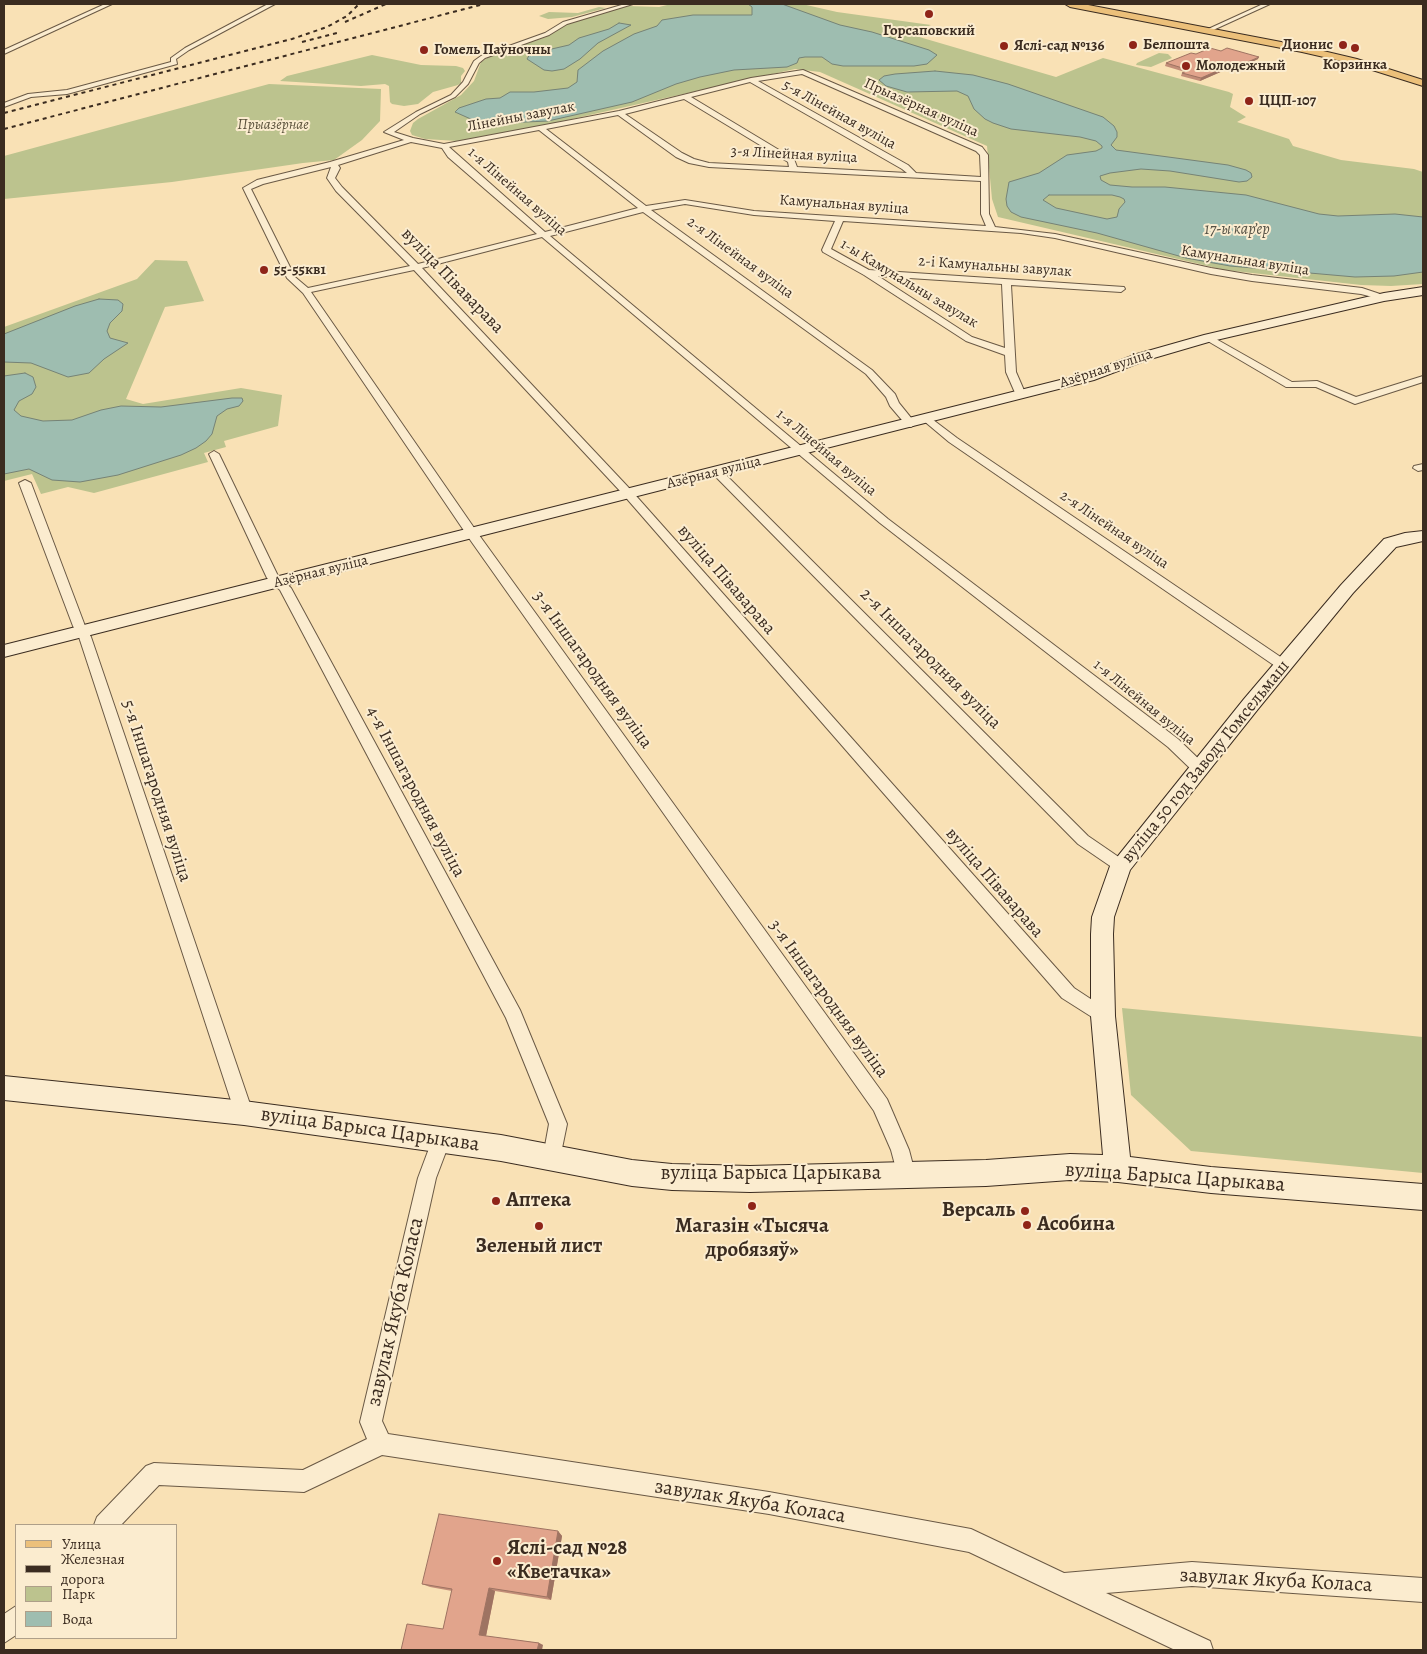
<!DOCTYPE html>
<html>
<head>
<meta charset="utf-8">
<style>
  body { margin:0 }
  #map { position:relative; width:1427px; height:1654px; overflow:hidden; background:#f9e1b5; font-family:Alegreya,serif }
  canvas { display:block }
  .frame { position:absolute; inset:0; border:5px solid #3b2c20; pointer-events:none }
  .legend { position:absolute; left:15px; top:1524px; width:162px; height:115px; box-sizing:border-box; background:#fbeccf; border:1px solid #ae9f89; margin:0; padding:6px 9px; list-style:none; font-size:15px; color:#3b2c20 }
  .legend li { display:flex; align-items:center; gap:10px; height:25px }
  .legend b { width:25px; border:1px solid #ae9f89 }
</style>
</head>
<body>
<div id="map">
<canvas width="1427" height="1654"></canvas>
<div class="frame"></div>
<ul class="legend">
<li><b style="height:6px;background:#ecc07a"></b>Улица</li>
<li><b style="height:6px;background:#3b2c20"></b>Железная дорога</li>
<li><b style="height:14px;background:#bcc38e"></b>Парк</li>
<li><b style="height:14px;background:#9ebdb0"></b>Вода</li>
</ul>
</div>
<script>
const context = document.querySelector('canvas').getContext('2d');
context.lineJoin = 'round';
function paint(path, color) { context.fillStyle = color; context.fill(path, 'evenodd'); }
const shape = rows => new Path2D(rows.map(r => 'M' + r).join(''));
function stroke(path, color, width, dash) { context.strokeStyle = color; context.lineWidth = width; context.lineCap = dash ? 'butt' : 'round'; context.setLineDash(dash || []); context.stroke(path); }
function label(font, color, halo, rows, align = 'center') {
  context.font = font + ' Alegreya,serif'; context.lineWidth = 4; context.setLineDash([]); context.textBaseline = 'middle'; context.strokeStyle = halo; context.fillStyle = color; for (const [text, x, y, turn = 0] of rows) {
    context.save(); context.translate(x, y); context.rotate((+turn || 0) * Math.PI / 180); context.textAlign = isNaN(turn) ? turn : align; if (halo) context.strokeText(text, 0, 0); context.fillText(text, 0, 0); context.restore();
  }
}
const green = shape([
  [671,4,802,4,837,12,931,25,909,34,1056,77,1103,58,1229,92,1233,94,1230,107,1246,117,1237,122,1289,139,1293,146,1341,160,1414,169,1423,172,1423,284,1391,286,1361,285,1225,270,998,217,992,199,987,146,820,72,795,69,554,123,457,141,425,139,412,135,410,131,413,123,418,119,461,95,474,81,481,62,492,55,546,37,571,22,628,6,659,7],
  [599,7,606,8,572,17,548,19,539,16,549,12,578,13],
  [1159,53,1168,54,1172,58,1151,67,1136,65,1137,63],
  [372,55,421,65,456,66,463,68,465,71,461,76,461,83,458,85,433,92,418,104,404,106,392,104,390,102,389,86,385,84,361,86,280,81,287,76],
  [269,84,381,89,380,121,362,140,334,160,303,163,172,182,4,199,4,156],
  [155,260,187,261,204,301,165,307,126,399,143,404,241,388,282,395,278,426,224,441,226,447,204,453,208,462,94,493,68,487,41,494,32,474,4,481,4,327,137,279],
  [1122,1008,1423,1037,1423,1173,1191,1151,1131,1095]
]);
const water = shape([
  [748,4,782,4,840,25,872,32,929,50,937,55,927,64,914,66,843,66,832,64,822,57,805,57,799,58,797,63,787,67,734,70,700,77,676,84,632,102,548,121,482,124,455,112,459,108,486,99,500,98,510,92,534,92,568,88,577,82,578,70,603,51,634,34,657,26,662,20,693,15,752,15,752,7,748,4],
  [619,23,631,25,598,43,580,59,564,69,552,71,544,70,527,59,530,54,569,45,579,38,609,29,619,23],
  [935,71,973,75,1008,84,1103,117,1114,126,1117,132,1117,137,1111,145,1116,150,1228,165,1246,170,1251,173,1252,177,1247,181,1239,182,1170,171,1141,169,1110,173,1100,176,1101,180,1110,185,1132,187,1165,187,1246,195,1319,214,1338,216,1395,214,1423,217,1423,272,1394,276,1355,277,1230,266,1186,258,1097,233,1021,217,1011,212,1007,206,1006,199,1009,182,1039,173,1067,155,1096,151,1102,148,1102,146,1096,141,1080,137,1011,129,993,123,985,119,974,109,968,96,957,91,907,92,886,86,879,80,884,76,895,74,935,71],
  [1049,195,1112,195,1120,197,1124,199,1125,202,1119,209,1117,217,1107,219,1056,208,1043,200,1049,195],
  [99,299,118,300,123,304,122,311,110,323,107,331,110,338,128,343,104,359,89,373,68,377,31,363,4,362,4,334,75,306,99,299],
  [25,373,33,377,36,387,32,394,19,401,14,410,21,416,43,421,72,420,101,410,121,406,161,407,232,398,242,398,243,401,239,406,227,409,217,416,212,434,206,441,196,448,181,455,118,475,80,482,52,480,29,469,4,474,4,376,25,373]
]);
const street = shape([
  [105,4,112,4,4,54,4,50,105,4],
  [268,4,275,4,189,50,176,59,177,64,67,94,31,97,4,107,4,103,28,94,67,90,171,62,171,58,185,48,268,4],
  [625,4,633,4,567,24,549,35,485,58,479,63,468,84,455,97,420,114,394,132,413,138,444,144,619,111,751,78,803,70,982,147,988,155,989,214,995,227,1055,234,1211,268,1252,275,1362,288,1389,297,1384,300,1361,294,1252,281,1211,274,1055,238,1021,233,843,221,831,249,869,270,1124,287,1125,289,1121,292,1011,285,1016,372,1026,395,1021,398,1016,395,1006,372,1005,355,966,341,864,275,823,252,822,250,835,221,754,215,685,204,651,210,872,370,895,394,899,403,916,424,911,427,907,426,890,406,886,397,866,374,643,212,550,236,888,519,1178,739,1205,765,1207,769,1205,773,1200,774,1195,773,1168,747,880,523,542,237,422,268,629,488,1074,988,1109,1011,1112,1016,1109,1021,1103,1024,1062,998,621,492,414,270,311,292,479,535,887,1099,909,1150,915,1173,913,1180,906,1182,899,1180,891,1150,874,1111,471,541,303,293,287,278,243,188,257,180,330,162,404,140,384,132,416,112,451,95,463,82,474,61,481,56,545,33,563,22,625,4],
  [802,74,976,151,980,155,981,177,916,173,908,165,758,81,802,74],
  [750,82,902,169,907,173,797,167,794,159,691,97,750,82],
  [684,99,788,162,789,167,709,163,694,159,682,153,625,114,684,99],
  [618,115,676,157,689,163,709,167,981,181,981,214,986,226,754,211,685,200,646,206,546,129,618,115],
  [539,130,638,208,545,232,449,147,539,130],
  [411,142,442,148,448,157,537,234,418,264,342,187,335,178,340,168,338,165,411,142],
  [331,167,327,178,336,191,410,266,308,288,295,277,251,189,263,184,331,167],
  [878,276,1002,284,1005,348,972,337,878,276],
  [1263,4,1270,4,1211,31,1206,30,1263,4],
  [1209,335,1292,382,1317,381,1356,397,1423,376,1423,382,1355,404,1316,387,1286,387,1206,340,1206,336,1209,335],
  [928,416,957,438,1288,662,1290,665,1288,668,1278,668,949,442,924,421,923,419,928,416],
  [214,451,219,454,278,576,291,588,520,1010,567,1124,559,1163,552,1166,545,1163,543,1157,549,1124,506,1018,280,590,267,578,209,454,214,451],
  [1423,464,1423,470,1418,471,1413,468,1414,466,1423,464],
  [717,469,721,470,1088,836,1126,862,1129,866,1126,870,1121,872,1116,870,1078,844,713,474,712,472,717,469],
  [25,480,31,483,85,626,91,637,253,1113,250,1119,244,1122,238,1119,235,1113,79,637,73,626,19,483,25,480],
  [441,1132,448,1135,450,1141,436,1178,382,1421,388,1434,769,1492,971,1529,1064,1573,1192,1562,1423,1578,1423,1602,1192,1586,1106,1593,1210,1641,1213,1650,1175,1650,969,1552,769,1514,382,1455,304,1492,159,1485,121,1525,94,1525,97,1517,146,1466,154,1463,303,1470,367,1439,360,1422,418,1178,434,1135,441,1132],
  [16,1606,16,1635,4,1643,4,1614,16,1606]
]);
const secondary = shape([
  [1423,287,1423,295,1384,301,1212,341,1147,360,1094,380,4,657,4,645,1084,374,1137,354,1204,335,1384,293,1423,287],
  [1423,531,1423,541,1396,547,1353,593,1258,709,1130,870,1114,917,1113,934,1115,1016,1130,1157,1211,1167,1423,1184,1423,1210,1211,1193,1118,1182,1070,1180,986,1186,750,1192,672,1190,632,1186,501,1161,244,1125,4,1100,4,1076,244,1101,501,1135,632,1160,672,1164,750,1166,986,1160,1070,1154,1103,1155,1091,1016,1091,934,1092,917,1110,866,1244,699,1341,585,1384,539,1405,533,1423,531]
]);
const primary = shape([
  [1065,4,1083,4,1302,46,1357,59,1423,80,1423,86,1350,63,1302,52,1070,7,1065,4]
]);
const rail = shape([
  [345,22,386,4],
  [302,42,337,33],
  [4,113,292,39,327,27,347,16,359,4],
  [4,129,484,4]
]);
const wall = shape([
  [1196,54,1258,59,1231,72,1225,70,1200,81,1181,76,1182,73,1185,72,1165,66,1166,63],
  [558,1531,562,1536,551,1600,495,1591,486,1636,539,1643,543,1645,443,1629,452,1591,430,1587,422,1584]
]);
const shadedWall = shape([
  [1259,57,1258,59,1231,72,1232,69],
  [1226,67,1225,70,1200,81,1201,78],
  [558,1531,562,1536,551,1600,547,1597],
  [489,1588,495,1591,486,1636,479,1635],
  [539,1643,543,1645,542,1650,537,1650]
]);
const building = shape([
  [1210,48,1221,51,1227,48,1259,57,1232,69,1226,67,1201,78,1182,73,1189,70,1166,63,1191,53,1196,54,1210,48],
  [439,1514,558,1531,547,1597,489,1588,479,1635,539,1643,537,1650,401,1650,407,1624,443,1629,452,1589,422,1584,439,1514]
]);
const markers = [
  [929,14,5,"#8f2418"],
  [1133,45,5,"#8f2418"],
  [1343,45,5,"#8f2418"],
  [1004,46,5,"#8f2418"],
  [1355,48,5,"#8f2418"],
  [424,50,5,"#8f2418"],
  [1186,66,5,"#8f2418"],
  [1249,101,5,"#8f2418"],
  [264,270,5,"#8f2418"],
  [496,1201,5,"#8f2418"],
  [752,1206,5,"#8f2418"],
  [1025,1211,5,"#8f2418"],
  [1027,1225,5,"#8f2418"],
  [539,1226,5,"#8f2418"],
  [497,1561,5,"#8f2418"]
];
const farPoinames = [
  ["Горсаповский",929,31,"center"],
  ["Белпошта",1143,45],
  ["Дионис",1333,45,"right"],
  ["Яслі-сад №136",1014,46],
  ["Гомель Паўночны",434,50],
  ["Корзинка",1355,65,"center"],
  ["Молодежный",1196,66],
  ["ЦЦП-107",1259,101],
  ["55-55кв1",274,270]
];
const farStreetnames = [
  ["Прыазёрная вуліца",921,108,24],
  ["5-я Лінейная вуліца",839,115,29],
  ["Лінейны завулак",521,117,-11],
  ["3-я Лінейная вуліца",794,155,3],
  ["1-я Лінейная вуліца",517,192,41],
  ["Камунальная вуліца",844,205,4],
  ["2-я Лінейная вуліца",740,258,36],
  ["Камунальная вуліца",1245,261,9],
  ["2-і Камунальны завулак",995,267,4],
  ["1-ы Камунальны завулак",909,284,31],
  ["Азёрная вуліца",1106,369,-18],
  ["1-я Лінейная вуліца",826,453,40],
  ["Азёрная вуліца",714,473,-14],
  ["2-я Лінейная вуліца",1114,530,34],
  ["Азёрная вуліца",321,572,-14],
  ["1-я Лінейная вуліца",1144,703,39]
];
const farParknames = [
  ["Прыазёрнае",273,125]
];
const farWaternames = [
  ["17-ы кар’ер",1237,230]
];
const streetNames = [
  ["вуліца Піваварава",452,281,46],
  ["вуліца Піваварава",726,580,49],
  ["2-я Іншагародняя вуліца",930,659,45],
  ["3-я Іншагародняя вуліца",592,670,54],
  ["вуліца 50 год Заводу Гомсельмаш",1206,762,-51],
  ["5-я Іншагародняя вуліца",156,791,72],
  ["4-я Іншагародняя вуліца",415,792,62],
  ["вуліца Піваварава",994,883,49],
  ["3-я Іншагародняя вуліца",828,999,54]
];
const nearStreetnames = [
  ["вуліца Барыса Царыкава",370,1130,8],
  ["вуліца Барыса Царыкава",771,1174],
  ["вуліца Барыса Царыкава",1175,1178,4],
  ["завулак Якуба Коласа",396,1312,-77],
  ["завулак Якуба Коласа",750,1502,9],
  ["завулак Якуба Коласа",1276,1581,3]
];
const nearPoinames = [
  ["Аптека",506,1201],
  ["Версаль",1015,1211,"right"],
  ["Асобина",1037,1225],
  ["Магазін «Тысяча",752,1227,"center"],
  ["дробязяў»",752,1251,"center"],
  ["Зеленый лист",539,1247,"center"],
  ["Яслі-сад №28",507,1549],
  ["«Кветачка»",507,1573]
];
paint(green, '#bcc38e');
paint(water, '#9ebdb0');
stroke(water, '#768376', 1);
stroke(street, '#6a5945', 2);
stroke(secondary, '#3b2c20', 2);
stroke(primary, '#3b2c20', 2);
paint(street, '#fbeccf');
paint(secondary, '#fbeccf');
paint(primary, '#ecc07a');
stroke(rail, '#3b2c20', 2, [4, 4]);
paint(wall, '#c28d78');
paint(shadedWall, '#9e7362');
paint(building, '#e1a48c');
stroke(building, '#9e7362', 1);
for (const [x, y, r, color] of markers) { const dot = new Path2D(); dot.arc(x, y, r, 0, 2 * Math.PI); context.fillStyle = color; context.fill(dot); stroke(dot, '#fbeccf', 2); }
label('bold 15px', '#3b2c20', '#fbeccf', farPoinames, 'left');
label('15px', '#3b2c20', '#fbeccf', farStreetnames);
label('italic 15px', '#5b523c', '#fbeccf', farParknames);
label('italic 16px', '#545044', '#fbeccf', farWaternames);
label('18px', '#3b2c20', '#fbeccf', streetNames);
label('21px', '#3b2c20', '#fbeccf', nearStreetnames);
label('bold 21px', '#3b2c20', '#fbeccf', nearPoinames, 'left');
</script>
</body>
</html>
